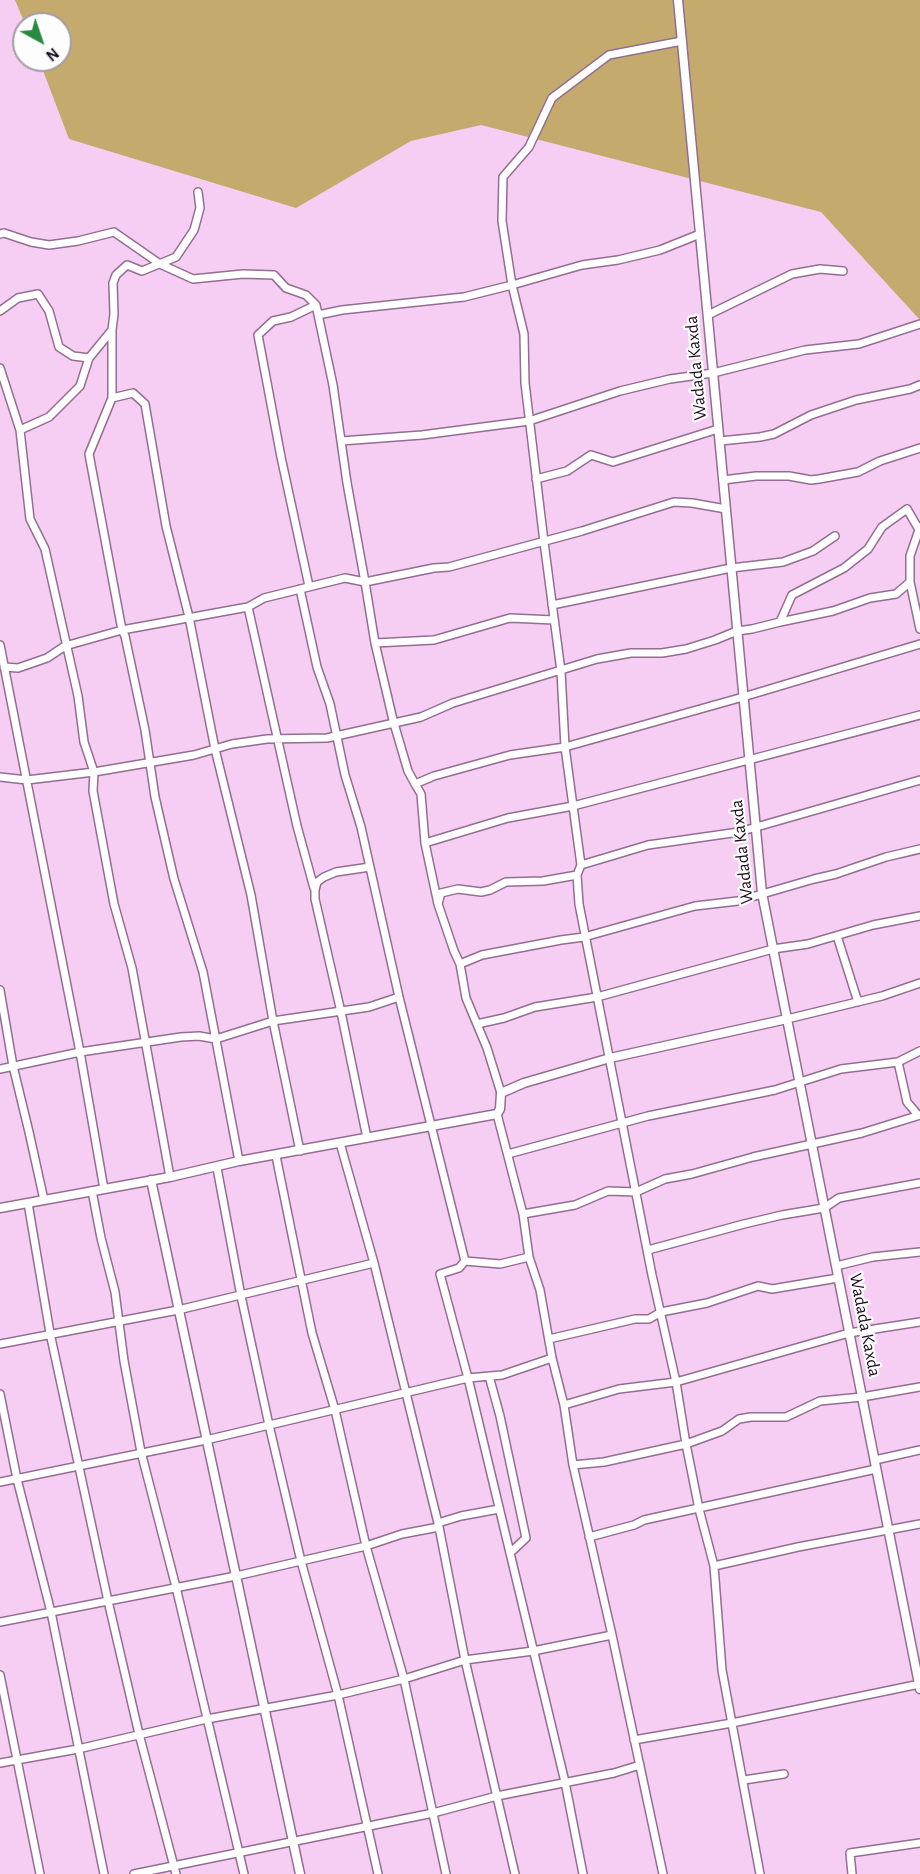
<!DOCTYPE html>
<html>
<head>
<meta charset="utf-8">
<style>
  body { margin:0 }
  #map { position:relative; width:920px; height:1874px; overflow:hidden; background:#f6cdf3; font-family:"Alegreya Sans",sans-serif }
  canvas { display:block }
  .north { position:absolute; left:12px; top:12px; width:60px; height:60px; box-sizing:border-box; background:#fdfdfd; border:2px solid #a29da2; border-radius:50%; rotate:140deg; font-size:16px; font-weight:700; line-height:24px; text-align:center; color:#1a0c1a }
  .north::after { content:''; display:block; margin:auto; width:21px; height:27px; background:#268a3f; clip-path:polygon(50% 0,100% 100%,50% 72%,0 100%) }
</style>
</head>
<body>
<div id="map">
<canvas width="920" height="1874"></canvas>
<div class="north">N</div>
</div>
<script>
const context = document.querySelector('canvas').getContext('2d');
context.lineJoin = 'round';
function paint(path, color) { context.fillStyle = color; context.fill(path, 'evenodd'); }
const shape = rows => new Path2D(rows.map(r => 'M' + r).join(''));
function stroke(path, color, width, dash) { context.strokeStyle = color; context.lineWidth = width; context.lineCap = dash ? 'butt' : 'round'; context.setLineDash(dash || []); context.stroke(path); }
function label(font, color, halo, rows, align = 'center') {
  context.font = font + ' "Alegreya Sans",sans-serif'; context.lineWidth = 4.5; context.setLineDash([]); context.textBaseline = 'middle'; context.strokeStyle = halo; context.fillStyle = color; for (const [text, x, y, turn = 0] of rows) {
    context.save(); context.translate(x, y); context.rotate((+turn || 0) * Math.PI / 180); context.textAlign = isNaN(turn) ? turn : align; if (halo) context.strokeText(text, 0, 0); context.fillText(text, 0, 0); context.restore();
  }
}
const green = shape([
  [15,0,920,0,920,320,821,212,481,125,411,141,296,208,69,139,39,60,60,60,60,24,25,24]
]);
const minor = shape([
  [682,41,609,55,552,98,529,147,503,177,502,221,512,285,524,334,525,383,544,542,561,671,565,747,581,865,577,875,579,904,652,1275,676,1382,686,1444,699,1509,714,1566,722,1670,760,1874],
  [0,234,4,233,31,242,49,245,78,241,114,232,160,264,193,279,243,274,274,275,286,288,306,295,316,305,333,385,347,483,365,582,345,578,264,598,248,607,122,630,89,454,112,398,112,330],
  [0,311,18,298,38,294,49,311,59,347,73,356,89,358],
  [318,315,342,310,464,297,512,285,582,265,618,260,660,250,700,234],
  [708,315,792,274,820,269,843,271],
  [0,368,20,430,30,519,45,549,78,696,84,742,94,772,93,791,114,904,132,968,170,1177],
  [112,398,133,393,145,404,166,526,189,617,215,749,251,895,273,1021,300,1151],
  [20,430,49,417,80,386,89,358,112,330,114,314,113,283,116,275,127,265,142,271,176,257,194,230,200,208,198,192],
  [341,441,422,435,529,421,620,391,670,379,713,373,805,350,859,344,920,324],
  [720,441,760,437,774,434,811,415,856,400,910,389,920,385],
  [536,479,567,471,591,455,613,462,718,429],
  [723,480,756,476,789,476,811,480,819,479,858,472,880,461,920,448],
  [910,582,920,629],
  [309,586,281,457,258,335,273,321,291,317,316,305],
  [300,589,317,667,330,704,345,775,361,827,399,997,465,1261],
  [552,605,731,568,783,562,813,551,835,536],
  [248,607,297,826,314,888],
  [780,622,833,611,870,598,896,594,910,582,910,556,920,527],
  [375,643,434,640,510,618,554,620],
  [0,645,80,1052,104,1189],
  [4,667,18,668,47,658,65,646,122,630,125,636,145,730,155,797,174,879,203,972,239,1161],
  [0,777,27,780,94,772,194,755,232,744,267,739,327,738,421,717,453,703,597,659,631,653,662,653,686,649,715,640,737,631,752,629,780,622,792,595,844,568,868,549,882,527,907,509,918,528],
  [415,784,408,771,393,720,375,643,365,582,434,568,449,567,582,531,674,502,692,503,726,509],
  [425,843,508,818,573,806,920,715],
  [581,865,648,845,739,832,920,780],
  [438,904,425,843,421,794,415,784,434,776,510,755,565,747,743,697,920,644],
  [837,936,858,1002],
  [460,964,482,955,561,940,584,937,695,906,738,901,814,879,836,874,886,857,920,849],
  [0,990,13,1066,29,1132,44,1200],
  [787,1019,882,996,920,983],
  [477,1024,504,1018,535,1007,597,997,773,949,808,944,873,925,920,916],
  [898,1062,907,1102,918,1115],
  [0,1069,80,1052,181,1037,199,1036,216,1039,273,1021,369,1007,399,997],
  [501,1093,487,1048,466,998,460,964,454,951,438,904,441,893,458,889,481,892,490,890,506,882,543,881,577,875],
  [497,1114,523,1214,529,1257,540,1290,552,1358,564,1405,573,1465,612,1635,663,1874],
  [367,1138,341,1012,315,899,315,890,317,882,324,877,336,872,370,867],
  [340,1143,374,1263,439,1527,465,1660,515,1874],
  [508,1154,648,1116,775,1090,841,1069,898,1062,920,1051],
  [276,1156,312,1333,335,1410,366,1546,404,1679,446,1874],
  [217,1168,241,1296,269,1425,301,1561,338,1695,378,1874],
  [92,1191,101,1238,115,1292,124,1361,141,1452,176,1587,244,1874],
  [28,1203,50,1333,108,1601,139,1734,176,1874],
  [523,1214,575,1205,608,1191,636,1192,665,1179,692,1174,753,1157,862,1133,920,1115],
  [648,1250,744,1224,782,1215,824,1208,839,1198,920,1183],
  [529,1257,500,1264,465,1261,459,1268,440,1274,468,1378,565,1782,583,1874],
  [836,1266,873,1257,920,1252],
  [549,1339,635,1319,649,1319,661,1312,707,1303,758,1286,772,1289,838,1278],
  [0,1344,178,1310,374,1263],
  [489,1376,500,1416,526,1538,510,1553],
  [0,1394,17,1479,51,1612,104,1874],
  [564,1405,619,1389,676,1382,849,1333,920,1322],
  [875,1460,920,1450],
  [573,1465,604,1462,686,1444,722,1431,739,1419,751,1417,786,1417,820,1401,862,1397,920,1387],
  [0,1482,206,1440,468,1378,502,1375,552,1358],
  [438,1523,461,1516,499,1509],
  [589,1537,634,1525,644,1520,876,1469],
  [714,1566,798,1547,920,1524],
  [0,1622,236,1576,366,1546,402,1534,439,1527],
  [0,1675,40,1874],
  [634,1740,732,1723,920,1684],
  [0,1763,78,1749,207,1719,338,1695,404,1679,465,1660,533,1651,612,1635],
  [744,1780,784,1774],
  [134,1874,433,1813,497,1796,614,1773,640,1765],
  [852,1874,850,1853,920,1843]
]);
const tertiary = shape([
  [678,0,762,893,920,1689],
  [151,1180,300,1874],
  [0,1208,170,1177,239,1161,497,1114,500,1109,501,1093,524,1083,610,1058,787,1019]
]);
const streetNames = [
  ["Wadada Kaxda",696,368,-95],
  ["Wadada Kaxda",742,852,-96],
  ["Wadada Kaxda",865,1325,79]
];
paint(green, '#c4ab6d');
stroke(minor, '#936e91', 10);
stroke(tertiary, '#936e91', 11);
stroke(minor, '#fff', 7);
stroke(tertiary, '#fff', 8);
label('18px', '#1a0c1a', '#fdfdfd', streetNames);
</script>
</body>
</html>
